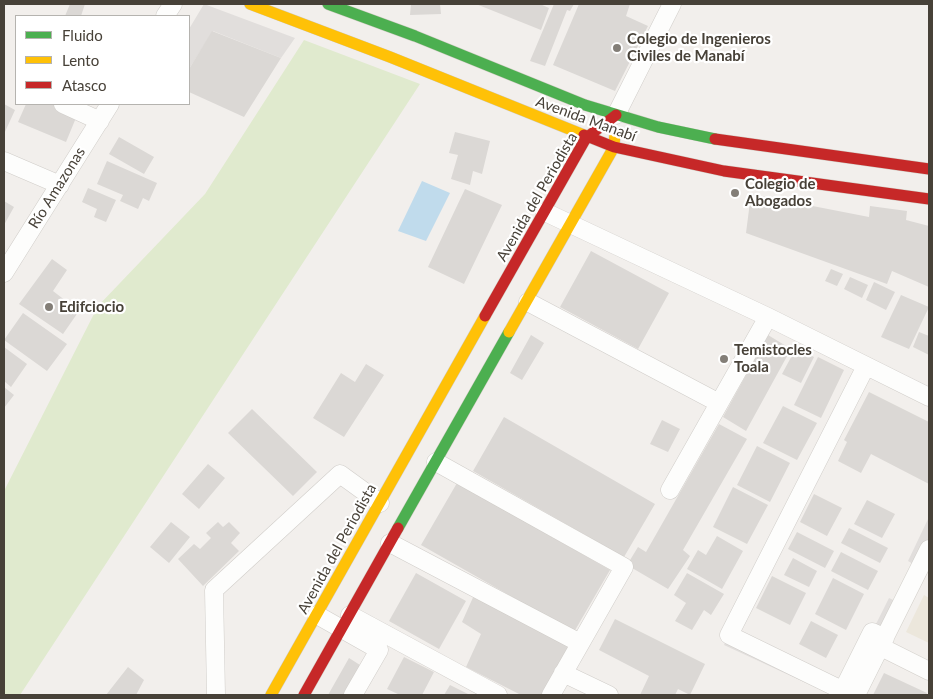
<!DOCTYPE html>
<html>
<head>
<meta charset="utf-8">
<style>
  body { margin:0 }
  #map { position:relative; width:933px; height:699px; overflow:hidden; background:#f2efec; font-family:Lato,sans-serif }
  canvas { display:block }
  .frame { position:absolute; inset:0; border:5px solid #474138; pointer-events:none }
  .legend { position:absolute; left:15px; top:15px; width:175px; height:90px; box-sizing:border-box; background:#fff; border:1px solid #b5b3af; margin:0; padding:6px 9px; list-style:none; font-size:15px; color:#474138 }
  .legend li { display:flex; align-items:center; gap:10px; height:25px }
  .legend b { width:25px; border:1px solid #b5b3af }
</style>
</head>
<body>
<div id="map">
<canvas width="933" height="699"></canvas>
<div class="frame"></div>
<ul class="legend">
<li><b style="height:6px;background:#4caf50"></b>Fluido</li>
<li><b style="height:6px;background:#ffc107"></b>Lento</li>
<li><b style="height:6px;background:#c62828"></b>Atasco</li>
</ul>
</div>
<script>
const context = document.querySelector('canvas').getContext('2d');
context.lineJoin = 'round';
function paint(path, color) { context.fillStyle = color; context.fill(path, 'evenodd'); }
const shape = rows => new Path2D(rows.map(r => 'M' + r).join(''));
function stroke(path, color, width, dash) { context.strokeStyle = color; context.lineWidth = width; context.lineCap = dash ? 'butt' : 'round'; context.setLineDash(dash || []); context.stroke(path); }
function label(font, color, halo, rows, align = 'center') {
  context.font = font + ' Lato,sans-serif'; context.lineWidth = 4.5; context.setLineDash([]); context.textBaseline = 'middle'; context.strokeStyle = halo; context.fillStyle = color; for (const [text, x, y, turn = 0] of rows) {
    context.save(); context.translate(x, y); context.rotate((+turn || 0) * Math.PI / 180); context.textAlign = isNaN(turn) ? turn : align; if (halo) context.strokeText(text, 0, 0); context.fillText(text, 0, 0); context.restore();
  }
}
const education = shape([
  [924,595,929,598,929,643,906,632]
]);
const green = shape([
  [304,40,420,84,20,695,4,695,4,491,98,306,205,194]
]);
const parking = shape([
  [204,4,295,38,281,58,213,31,189,69,189,29],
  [929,517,929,549,920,568,908,561],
  [889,598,902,604,885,638,872,632],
  [729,635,836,687,832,695,724,645]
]);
const water = shape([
  [422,181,450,193,426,241,398,231]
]);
const building = shape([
  [70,4,85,4,81,16,65,16],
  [411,4,440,4,441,14,410,15],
  [476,4,540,4,549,8,541,30],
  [554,4,574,4,570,11,567,10,545,66,530,61],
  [579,4,630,4,626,16,648,26,615,91,553,65],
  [212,31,281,58,244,117,189,92,189,69],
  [4,104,15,110,4,134],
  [26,104,56,104,78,113,66,142,18,122],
  [455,132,490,141,482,174,473,171,470,185,451,179,458,155,449,153],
  [119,137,154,157,144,174,109,154],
  [107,161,157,183,149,201,143,198,138,209,120,201,123,195,97,184],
  [88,188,116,200,106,222,94,217,97,209,82,202],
  [465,189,502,205,464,284,428,267],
  [751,194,869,217,870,206,907,211,906,220,929,226,929,287,892,271,887,284,746,233],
  [4,201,14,207,4,225],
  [591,251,669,293,638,349,560,307],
  [52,259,67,270,53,291,79,311,63,334,19,304],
  [831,269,843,274,837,286,825,281],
  [850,277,868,285,862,298,844,289],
  [874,282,895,292,886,310,866,300],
  [901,295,929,307,909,349,881,337],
  [23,313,67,344,47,371,4,340],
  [919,332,929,336,929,355,913,347],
  [531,335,544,343,522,380,510,373],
  [768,335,791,349,746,431,723,417],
  [4,347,27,364,11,387,4,381],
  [796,348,814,357,801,383,782,374],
  [818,357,844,370,821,418,794,405],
  [366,364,384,375,344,437,313,418,341,373,355,382],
  [4,387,14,395,4,408],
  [869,392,929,422,929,484,871,454,861,473,838,461,847,442,844,440],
  [783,406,817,423,797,460,763,443],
  [252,409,317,472,293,496,228,433],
  [504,417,655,504,624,557,473,471],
  [662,420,680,429,668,452,650,444],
  [719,424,747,439,683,550,690,556,668,589,627,565,638,547,646,552],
  [757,446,790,463,770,502,737,485],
  [208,464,225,478,199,509,182,494],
  [457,483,610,570,574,632,421,545],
  [733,487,768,505,747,544,713,527],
  [814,494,842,508,827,536,800,522],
  [867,500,895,514,882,538,854,524],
  [171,522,190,537,169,563,150,547],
  [218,522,223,527,229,522,240,533,231,543,239,551,203,586,178,559,194,544,200,549,211,538,206,533],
  [849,528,888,548,880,563,841,543],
  [797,532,834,551,825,568,788,549],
  [717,536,743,551,722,589,687,569,698,550,706,555],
  [841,552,878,571,868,590,831,571],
  [793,558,817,571,809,587,784,575],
  [416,573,466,601,439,649,389,621],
  [687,573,724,594,711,615,704,610,692,630,675,621,686,603,674,595],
  [772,576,806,593,790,625,756,608],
  [833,578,864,594,846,630,815,614],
  [475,593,570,644,542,695,521,695,466,667,481,634,462,622],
  [615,619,705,664,690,695,678,689,675,695,640,695,649,676,599,650],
  [811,621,838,635,826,658,799,644],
  [404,657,434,672,422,695,400,695,387,689],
  [349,658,360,665,344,695,328,695],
  [128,667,144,680,136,695,106,695],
  [884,673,927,693,926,695,873,695],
  [450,685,470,695,444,695]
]);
const street = shape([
  [165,16,173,4],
  [63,104,100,121],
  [616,115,672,4],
  [4,161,60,185],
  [545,212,768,317,929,397],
  [4,273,110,104],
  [528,302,719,403],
  [436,462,624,567,551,695],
  [670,490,768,317],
  [390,543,580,643],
  [317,615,379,650,353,695],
  [350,615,498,695],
  [881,647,929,671],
  [563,673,609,695],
  [843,690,872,632,885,638],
  [216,695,214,590,340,474,380,503],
  [852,695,729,635,866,366],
  [856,695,929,549]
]);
const fast = shape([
  [328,4,415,36,585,105,658,127,715,139],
  [398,528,509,332]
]);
const slow = shape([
  [250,4,390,57,584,135],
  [509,332,614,147,615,132],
  [271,695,485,316]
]);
const jam = shape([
  [584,135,614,147,724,171,929,199],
  [715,139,929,169],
  [485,316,586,138,616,115],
  [304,695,398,528]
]);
const markers = [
  [617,48,5,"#837e77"],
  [735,193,5,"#837e77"],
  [49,307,5,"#837e77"],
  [724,359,5,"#837e77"]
];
const poiNames = [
  ["Colegio de Ingenieros",627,39],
  ["Civiles de Manabí",627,56],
  ["Colegio de",745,184],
  ["Abogados",745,201],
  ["Edifciocio",59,307],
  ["Temistocles",734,350],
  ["Toala",734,367]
];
const streetNames = [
  ["Avenida Manabí",586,119,20],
  ["Río Amazonas",57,188,-58],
  ["Avenida del Periodista",537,197,-60],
  ["Avenida del Periodista",337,549,-61]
];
paint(education, '#ece7dc');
paint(green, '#e0eace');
paint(parking, '#e1dedc');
paint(water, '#c0dbec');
paint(building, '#dbd8d5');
stroke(street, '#d0cdc9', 19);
stroke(fast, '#d0ccc3', 12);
stroke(slow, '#d0ccc3', 12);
stroke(jam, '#d0ccc3', 12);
stroke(street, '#fdfdfc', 18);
stroke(fast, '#4caf50', 11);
stroke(slow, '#ffc107', 11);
stroke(jam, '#c62828', 11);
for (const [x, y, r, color] of markers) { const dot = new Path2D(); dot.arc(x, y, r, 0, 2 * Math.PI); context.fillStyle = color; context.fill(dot); stroke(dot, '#fff', 2); }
label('bold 15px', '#474138', '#fff', poiNames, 'left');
label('15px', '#474138', '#fff', streetNames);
</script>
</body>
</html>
